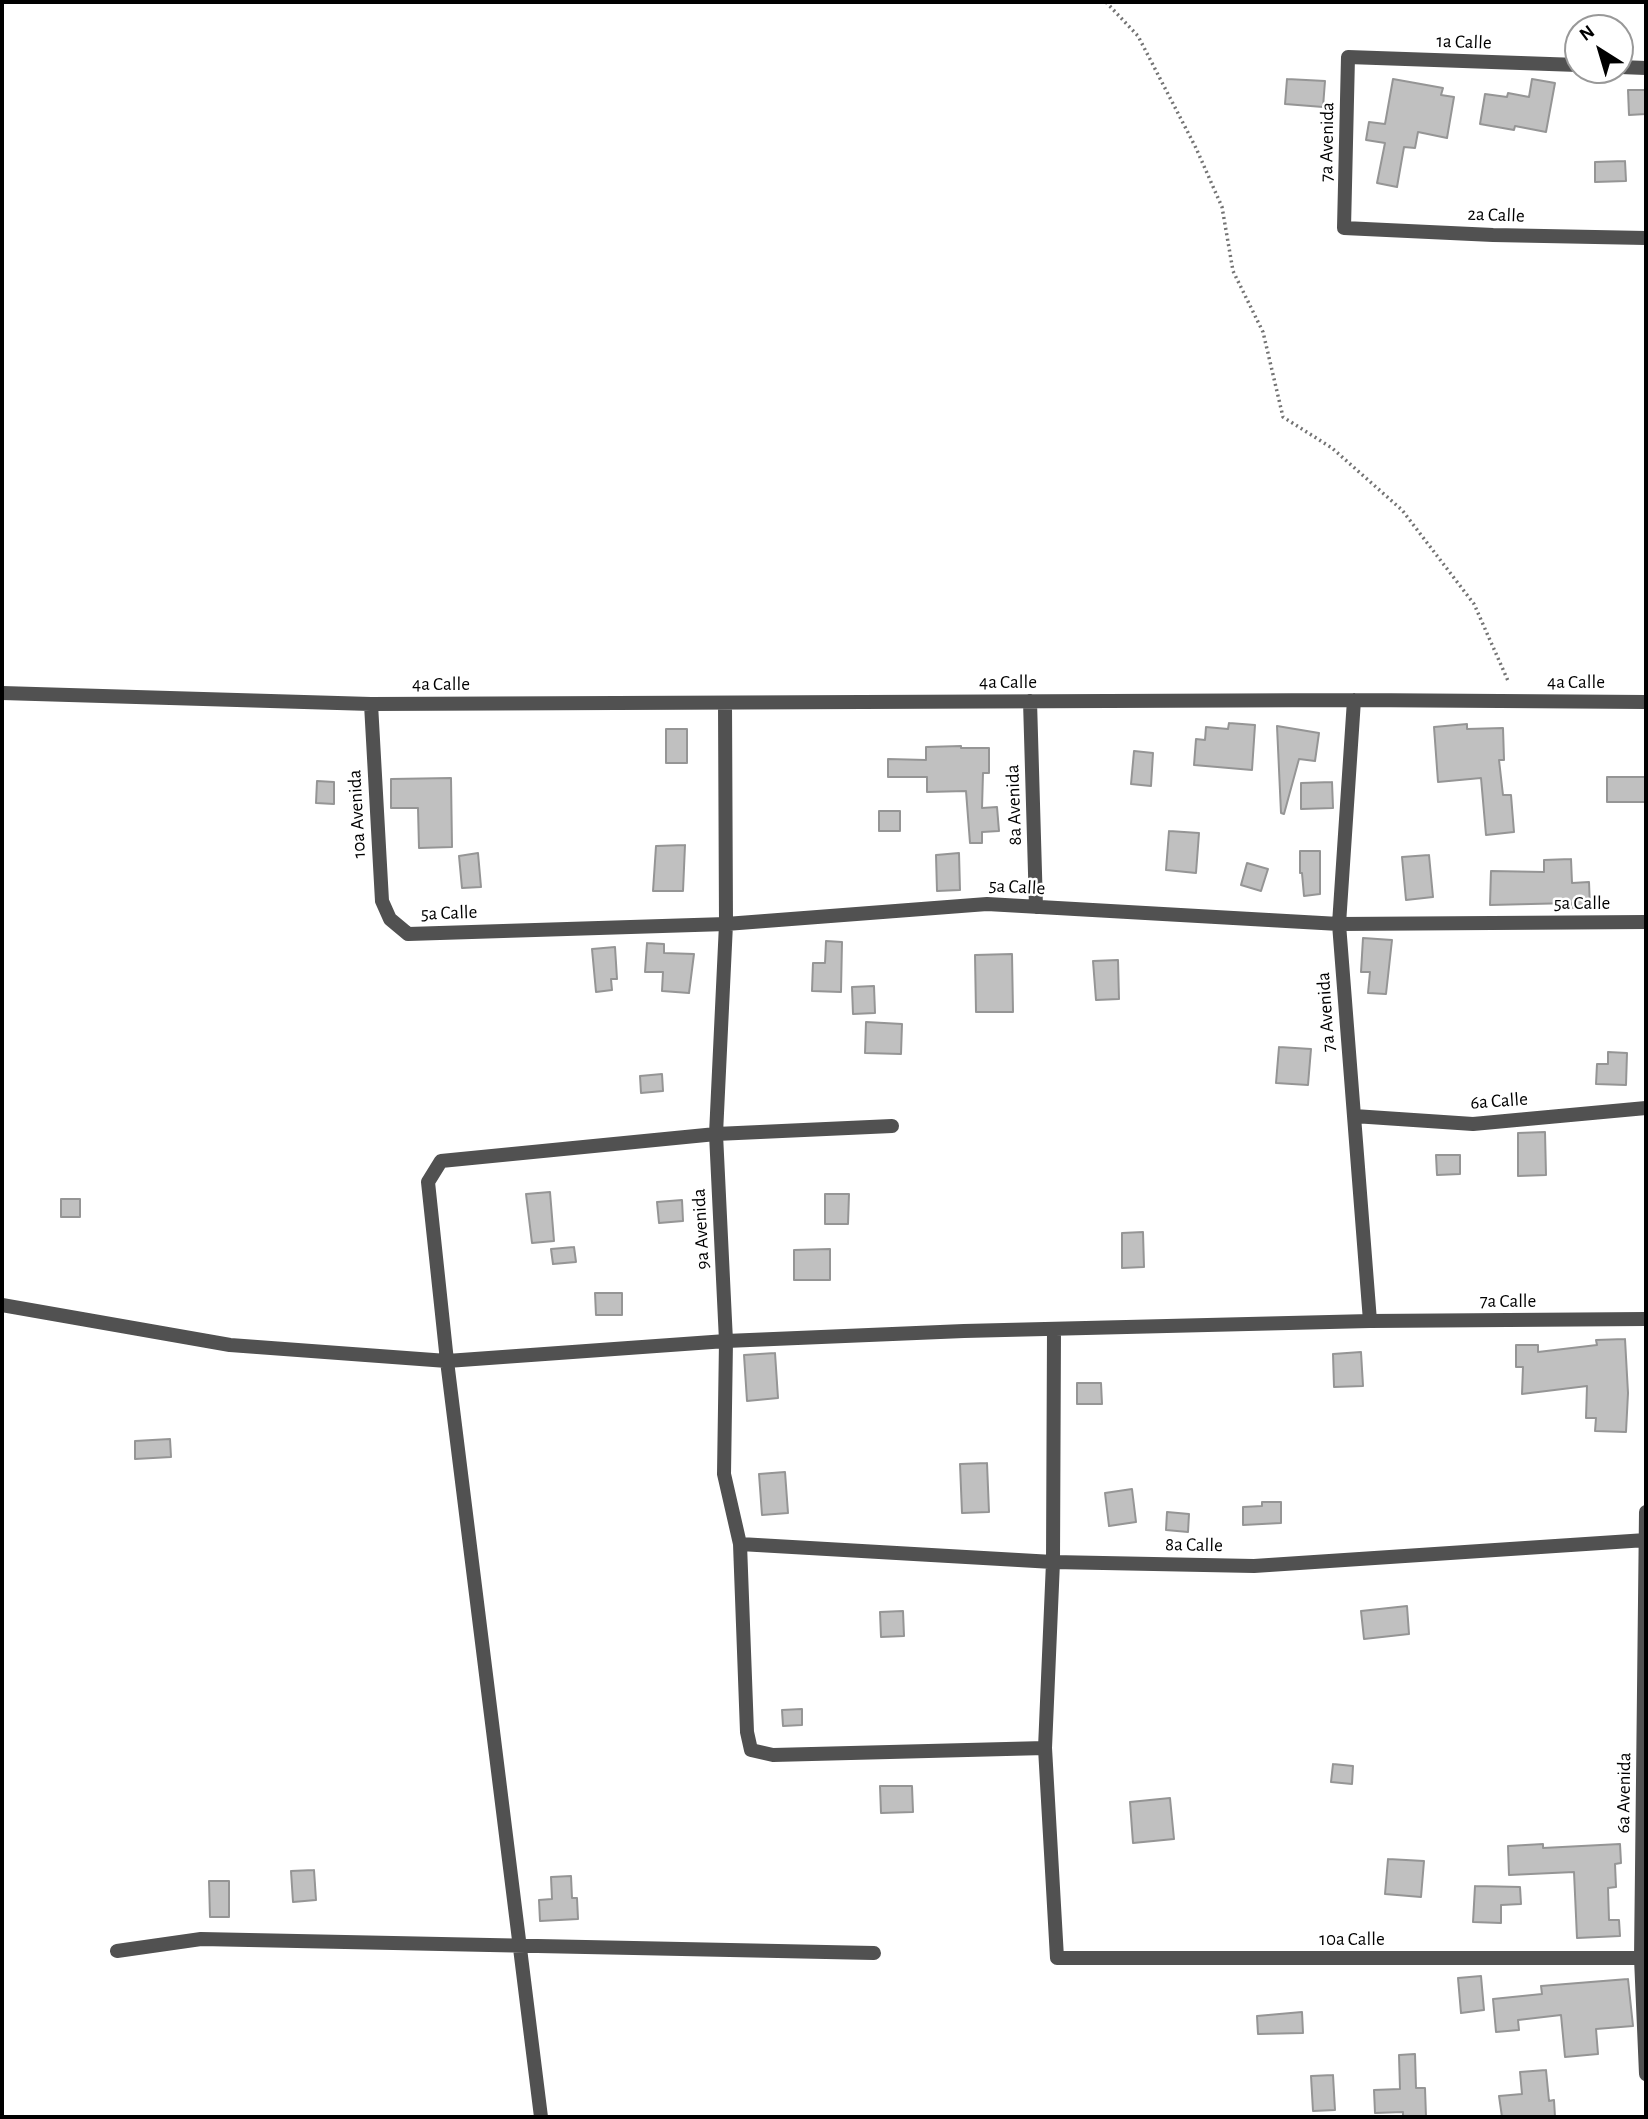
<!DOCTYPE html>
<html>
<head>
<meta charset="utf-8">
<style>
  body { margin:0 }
  #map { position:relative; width:1648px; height:2119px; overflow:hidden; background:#fff; font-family:"Alegreya Sans",sans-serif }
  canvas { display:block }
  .frame { position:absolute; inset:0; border:4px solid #000; pointer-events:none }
  .north { position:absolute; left:1564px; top:14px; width:70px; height:70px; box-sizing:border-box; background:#fff; border:2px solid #999; border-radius:50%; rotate:323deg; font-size:19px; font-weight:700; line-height:28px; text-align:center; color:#000 }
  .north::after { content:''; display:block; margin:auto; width:24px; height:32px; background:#000; clip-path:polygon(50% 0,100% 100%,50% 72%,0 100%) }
</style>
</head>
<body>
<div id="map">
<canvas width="1648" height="2119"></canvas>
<div class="frame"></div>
<div class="north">N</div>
</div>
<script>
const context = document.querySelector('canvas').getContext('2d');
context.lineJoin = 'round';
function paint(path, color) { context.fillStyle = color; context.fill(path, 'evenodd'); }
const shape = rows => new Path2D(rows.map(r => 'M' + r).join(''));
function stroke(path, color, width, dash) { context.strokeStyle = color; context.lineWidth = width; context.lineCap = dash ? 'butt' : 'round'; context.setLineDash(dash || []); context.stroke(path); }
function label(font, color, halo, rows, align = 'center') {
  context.font = font + ' "Alegreya Sans",sans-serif'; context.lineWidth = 5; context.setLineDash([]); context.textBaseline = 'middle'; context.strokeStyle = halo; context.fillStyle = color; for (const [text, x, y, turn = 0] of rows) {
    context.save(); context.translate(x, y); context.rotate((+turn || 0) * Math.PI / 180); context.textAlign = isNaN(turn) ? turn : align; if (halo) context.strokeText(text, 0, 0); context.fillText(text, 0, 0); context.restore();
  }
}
const building = shape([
  [1287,79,1325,81,1323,107,1285,104,1287,79],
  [1393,79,1443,88,1441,95,1454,97,1447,138,1418,132,1415,148,1404,147,1397,187,1377,183,1385,143,1366,140,1369,122,1385,124,1393,79],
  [1532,79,1555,83,1546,132,1515,126,1514,130,1480,124,1485,94,1507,97,1508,93,1529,97,1532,79],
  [1628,90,1646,90,1646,114,1629,115,1628,90],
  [1625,161,1626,181,1595,182,1595,162,1625,161],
  [1229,723,1255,725,1252,770,1194,765,1196,739,1205,740,1206,727,1228,729,1229,723],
  [1467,724,1467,729,1503,728,1504,760,1499,760,1503,795,1511,795,1514,832,1486,835,1481,778,1438,782,1434,727,1467,724],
  [1277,726,1319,733,1315,761,1299,759,1284,814,1281,813,1277,726],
  [666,729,687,729,687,763,666,763,666,729],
  [961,746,961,748,989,748,989,773,983,773,982,808,997,807,999,831,982,832,982,843,970,843,966,791,927,792,927,777,888,777,888,759,926,760,926,747,961,746],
  [1134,751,1153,753,1151,786,1131,784,1134,751],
  [1607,777,1646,777,1646,802,1607,802,1607,777],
  [451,778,452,847,419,848,418,808,391,808,391,779,451,778],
  [317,781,334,782,334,804,316,803,317,781],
  [1332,782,1333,808,1301,809,1301,783,1332,782],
  [879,811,900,811,900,831,879,831,879,811],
  [1169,831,1199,833,1196,873,1166,870,1169,831],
  [685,845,683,891,653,891,656,846,685,845],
  [1300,851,1320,851,1320,894,1304,896,1302,873,1300,873,1300,851],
  [478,853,481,887,462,888,459,856,478,853],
  [959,853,960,890,937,891,936,855,959,853],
  [1429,855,1433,897,1406,900,1402,857,1429,855],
  [1571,859,1572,883,1589,882,1590,907,1573,908,1572,903,1490,905,1491,871,1544,872,1544,860,1571,859],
  [1247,863,1268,869,1261,891,1241,885,1247,863],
  [1363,938,1392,940,1386,994,1368,993,1370,972,1361,972,1363,938],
  [826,941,842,942,841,992,812,991,813,963,825,963,826,941],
  [647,943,664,944,664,953,694,954,689,993,662,991,663,972,645,972,647,943],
  [615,947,617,979,611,979,612,990,596,992,592,949,615,947],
  [1012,954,1013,1012,976,1012,975,955,1012,954],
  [1118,960,1119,999,1096,1000,1093,961,1118,960],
  [874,986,875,1013,853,1014,852,987,874,986],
  [866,1022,902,1024,901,1054,865,1053,866,1022],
  [1279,1047,1311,1049,1308,1085,1276,1083,1279,1047],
  [1608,1052,1627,1053,1626,1085,1596,1084,1597,1064,1608,1064,1608,1052],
  [662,1074,663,1091,641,1093,640,1076,662,1074],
  [1545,1132,1546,1175,1518,1176,1518,1133,1545,1132],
  [1436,1155,1460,1155,1460,1174,1437,1175,1436,1155],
  [550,1192,554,1241,532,1243,526,1194,550,1192],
  [825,1194,849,1194,848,1224,825,1224,825,1194],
  [61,1199,80,1199,80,1217,61,1217,61,1199],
  [682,1200,683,1221,659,1223,657,1202,682,1200],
  [1143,1232,1144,1267,1122,1268,1122,1233,1143,1232],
  [574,1247,576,1262,553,1264,551,1249,574,1247],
  [830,1249,830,1280,794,1280,794,1250,830,1249],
  [595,1293,622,1293,622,1315,596,1315,595,1293],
  [1625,1339,1628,1393,1626,1432,1595,1431,1596,1418,1586,1418,1587,1386,1522,1394,1523,1367,1516,1367,1516,1345,1538,1345,1538,1352,1597,1345,1596,1340,1625,1339],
  [1361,1352,1363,1386,1334,1387,1333,1354,1361,1352],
  [775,1353,778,1398,747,1401,744,1355,775,1353],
  [1077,1383,1101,1383,1102,1404,1077,1404,1077,1383],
  [170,1439,171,1457,135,1459,135,1441,170,1439],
  [987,1463,989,1512,962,1513,960,1464,987,1463],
  [785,1472,788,1513,762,1515,759,1474,785,1472],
  [1132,1489,1136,1522,1109,1526,1105,1493,1132,1489],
  [1262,1502,1281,1502,1281,1523,1243,1525,1243,1507,1262,1506,1262,1502],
  [1167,1512,1189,1514,1188,1532,1166,1530,1167,1512],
  [1407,1606,1409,1634,1364,1639,1361,1611,1407,1606],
  [903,1611,904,1636,881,1637,880,1612,903,1611],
  [802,1709,802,1725,783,1726,782,1710,802,1709],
  [1333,1764,1353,1766,1352,1784,1331,1782,1333,1764],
  [880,1786,912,1786,913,1812,881,1813,880,1786],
  [1170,1798,1174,1839,1133,1843,1130,1802,1170,1798],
  [1543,1844,1543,1848,1620,1844,1621,1863,1615,1864,1616,1887,1608,1888,1609,1920,1619,1920,1620,1936,1577,1938,1574,1872,1509,1875,1508,1846,1543,1844],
  [1388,1859,1424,1861,1421,1897,1385,1894,1388,1859],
  [314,1870,316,1900,293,1902,291,1871,314,1870],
  [571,1876,572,1898,577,1898,578,1919,540,1921,539,1900,552,1899,551,1877,571,1876],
  [209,1881,229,1881,229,1917,210,1917,209,1881],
  [1475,1886,1520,1887,1521,1904,1501,1905,1501,1923,1473,1922,1475,1886],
  [1481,1976,1484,2010,1461,2013,1458,1978,1481,1976],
  [1628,1979,1633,2026,1596,2029,1598,2054,1565,2057,1561,2015,1518,2020,1519,2030,1496,2032,1493,1999,1542,1994,1541,1986,1628,1979],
  [1302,2012,1303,2033,1258,2034,1257,2016,1302,2012],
  [1415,2054,1416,2088,1425,2088,1426,2117,1403,2117,1403,2112,1375,2113,1374,2090,1400,2089,1399,2055,1415,2054],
  [1546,2070,1549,2101,1554,2100,1555,2117,1502,2117,1499,2096,1522,2094,1520,2072,1546,2070],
  [1333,2075,1335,2110,1313,2111,1311,2076,1333,2075]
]);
const path = shape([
  [1106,2,1138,36,1196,148,1222,207,1233,271,1263,332,1283,417,1332,448,1402,510,1474,604,1509,683]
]);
const street = shape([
  [1578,65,1348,57,1344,228,1493,235,1646,238],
  [1620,67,1646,68],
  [2,693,371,704,1354,700,1646,702],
  [1354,700,1339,924,1370,1321],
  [1030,701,1036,907],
  [725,703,726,924,716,1134,726,1341,724,1474,740,1544,747,1732,751,1750,773,1755,1045,1748],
  [371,704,382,901,390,919,408,934,726,924,987,904,1339,924,1646,922],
  [1354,1116,1473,1124,1646,1108],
  [2,1305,230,1345,447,1361,726,1341,964,1331,1370,1321,1646,1319],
  [1054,1329,1053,1562,1045,1748,1057,1958,1646,1958],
  [1646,1512,1641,1958,1646,2074],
  [740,1544,1053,1562,1254,1566,1646,1540],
  [117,1951,201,1939,874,1953],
  [541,2117,447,1361,428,1182,441,1161,716,1134,892,1126]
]);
const streetNames = [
  ["1a Calle",1464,42,2],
  ["7a Avenida",1327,142,-89],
  ["2a Calle",1496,215,2],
  ["4a Calle",1008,682],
  ["4a Calle",1576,682],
  ["4a Calle",441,684],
  ["8a Avenida",1014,805,-92],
  ["10a Avenida",357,814,-93],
  ["5a Calle",1017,887,3],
  ["5a Calle",1582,903],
  ["5a Calle",449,913,-2],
  ["7a Avenida",1326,1012,-94],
  ["6a Calle",1499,1101,-4],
  ["9a Avenida",701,1229,-93],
  ["7a Calle",1508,1301],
  ["8a Calle",1194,1545,1],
  ["6a Avenida",1624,1793,-89],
  ["10a Calle",1352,1939]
];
paint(building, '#c0c0c0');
stroke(building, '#959595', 2);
stroke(path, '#737373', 3.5, [2, 3.5]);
stroke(street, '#515151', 14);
label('19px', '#000', '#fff', streetNames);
</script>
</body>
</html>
